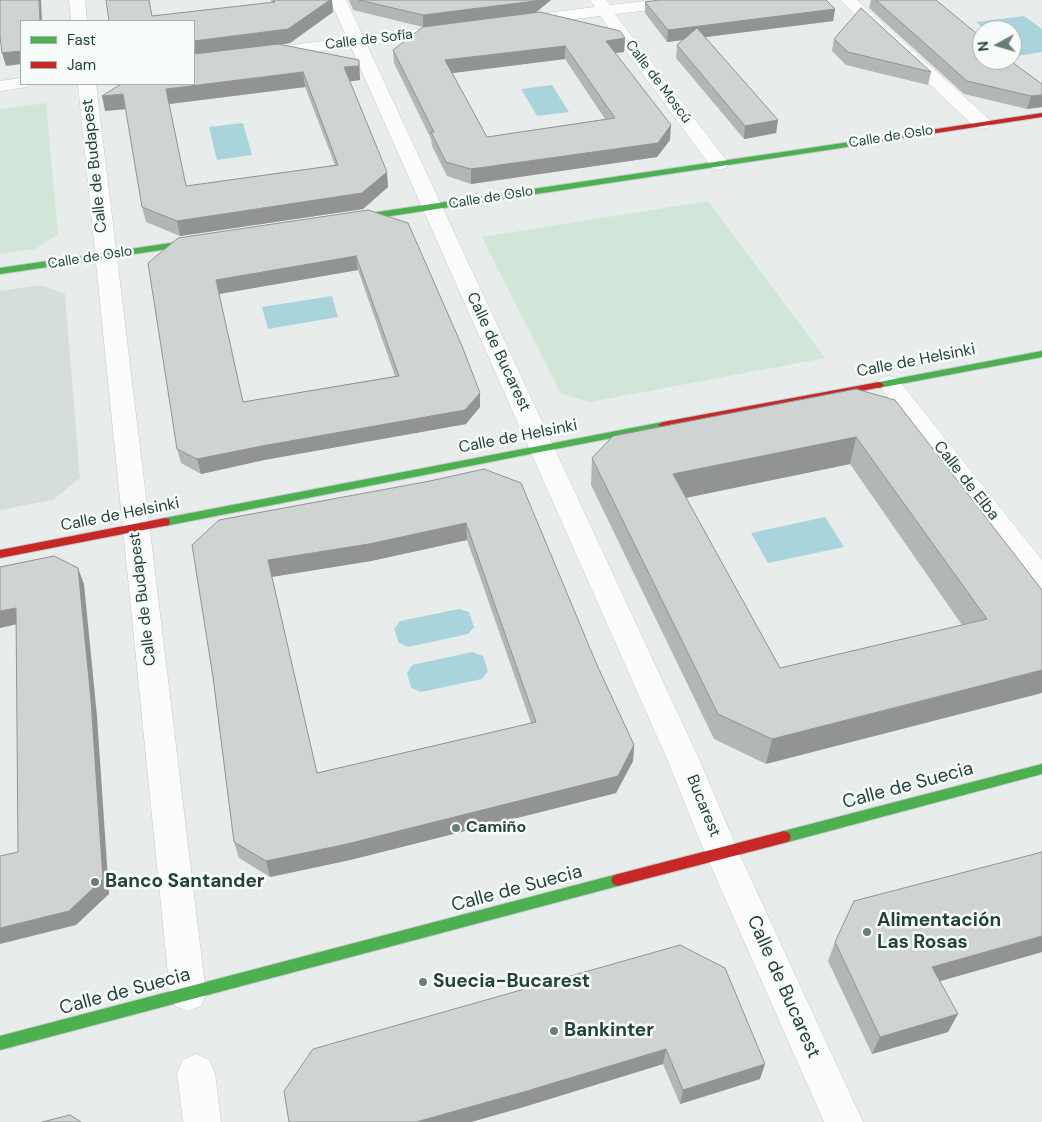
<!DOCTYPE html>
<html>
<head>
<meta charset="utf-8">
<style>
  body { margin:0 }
  #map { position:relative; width:1042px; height:1122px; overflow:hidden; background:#e8edeb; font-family:"DM Sans",sans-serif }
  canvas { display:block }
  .legend { position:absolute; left:20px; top:20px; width:175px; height:65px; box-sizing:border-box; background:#f7fbf9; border:1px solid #a3b1ad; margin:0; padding:6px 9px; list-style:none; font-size:15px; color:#24423a }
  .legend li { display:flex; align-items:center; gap:10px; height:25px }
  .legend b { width:25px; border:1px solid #a3b1ad }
  .north { position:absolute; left:972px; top:20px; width:50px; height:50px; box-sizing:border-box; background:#f7fbf9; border:1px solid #a3b1ad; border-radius:50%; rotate:264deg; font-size:14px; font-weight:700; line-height:20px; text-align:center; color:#24423a }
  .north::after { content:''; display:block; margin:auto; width:18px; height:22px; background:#697e78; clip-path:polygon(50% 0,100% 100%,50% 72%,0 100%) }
</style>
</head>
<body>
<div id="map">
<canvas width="1042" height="1122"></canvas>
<ul class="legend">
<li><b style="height:6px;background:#4caf50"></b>Fast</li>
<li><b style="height:6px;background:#c62828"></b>Jam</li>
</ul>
<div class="north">N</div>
</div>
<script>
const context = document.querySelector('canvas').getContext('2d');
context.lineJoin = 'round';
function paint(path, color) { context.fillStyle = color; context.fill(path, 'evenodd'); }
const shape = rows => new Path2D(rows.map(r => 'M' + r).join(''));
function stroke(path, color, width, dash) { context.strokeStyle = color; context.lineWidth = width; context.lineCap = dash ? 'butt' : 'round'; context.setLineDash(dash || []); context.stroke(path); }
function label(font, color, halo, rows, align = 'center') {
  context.font = font + ' "DM Sans",sans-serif'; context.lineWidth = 5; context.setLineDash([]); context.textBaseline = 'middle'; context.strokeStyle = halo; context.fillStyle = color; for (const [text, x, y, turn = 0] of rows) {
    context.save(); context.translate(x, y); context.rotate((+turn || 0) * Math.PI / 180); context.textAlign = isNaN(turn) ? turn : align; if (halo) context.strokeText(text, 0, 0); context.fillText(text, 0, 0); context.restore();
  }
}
const built = shape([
  [41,285,65,294,80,478,53,500,0,510,0,291]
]);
const green = shape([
  [46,103,58,234,35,249,0,254,0,109],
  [708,201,825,358,590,402,561,394,482,237]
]);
const water = shape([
  [1024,16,1042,29,1042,52,1018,56,1012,51,1012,30,986,30,976,22],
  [552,85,569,112,537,116,521,89],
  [243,123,252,155,217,160,209,127],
  [332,296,338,317,268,329,262,307],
  [825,517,844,547,768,563,751,533],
  [459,609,469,612,474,627,468,634,408,647,399,643,394,629,400,621],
  [472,652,483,656,488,671,482,679,421,692,411,688,407,673,412,665]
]);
const street = shape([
  [69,0,85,0,87,21,71,21,69,0],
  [330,0,346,0,363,36,449,25,455,26,457,30,455,34,449,35,367,45,699,759,739,853,863,1122,824,1122,705,853,667,759,351,47,194,67,194,57,347,38,330,0],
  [590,0,606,0,610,5,654,0,702,0,700,3,694,5,615,14,726,160,729,164,726,168,719,170,712,168,600,16,522,26,516,24,514,21,516,18,522,16,595,7,590,0],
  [840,0,857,0,989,119,991,123,989,127,982,129,975,127,840,0],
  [21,78,21,84,29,84,27,87,0,91,0,81,21,78],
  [78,84,96,84,206,994,201,1006,188,1011,175,1006,170,994,78,84],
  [889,376,897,378,1042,560,1042,590,1032,587,881,388,877,383,881,378,889,376],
  [196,1054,209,1060,215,1073,221,1122,183,1122,177,1073,183,1060,196,1054]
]);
const fast = shape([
  [877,138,880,138,880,142,344,223,340,220,344,217,877,138],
  [205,238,208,239,208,243,0,274,0,268,205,238],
  [1042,351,1042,357,879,388,874,385,879,382,1042,351],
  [663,422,667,423,668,425,667,427,165,526,160,522,165,518,663,422],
  [1042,764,1042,774,784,843,779,841,777,837,779,833,784,831,1042,764],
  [618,874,623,876,625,880,623,884,618,886,0,1050,0,1036,618,874]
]);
const jam = shape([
  [1042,113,1042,117,877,142,873,140,877,138,1042,113],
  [879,382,882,383,884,385,882,387,663,428,658,425,663,422,879,382],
  [165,518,169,519,170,522,169,525,0,558,0,550,165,518],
  [784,831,789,833,791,837,789,841,784,843,618,886,613,884,611,880,613,876,618,874,784,831]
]);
const wall = shape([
  [271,0,332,0,333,12,290,43,279,45,359,60,360,80,349,81,388,187,363,209,180,236,146,222,142,207,126,109,105,111,194,84,194,21,152,16,272,3],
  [305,87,335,165,186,186,169,104],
  [349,0,551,0,535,13,423,27,353,10],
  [871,0,936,0,982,60,1042,84,1042,108,1042,107,1027,109,964,94,869,8],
  [645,2,835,9,833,21,705,37,778,120,776,133,744,139,676,58,677,45,683,40,667,42,645,13],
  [625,38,624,52,615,53,670,140,657,157,471,184,447,176,432,146,431,139,394,63,393,50],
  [565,59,605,119,487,137,452,73],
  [834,39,931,72,928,85,846,65,832,51],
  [368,210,480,407,466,424,264,460,201,474,181,463,177,449,148,263],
  [358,270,395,376,243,402,219,294],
  [856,389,1042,590,766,764,714,739,591,485,592,458],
  [850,464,962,625,780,668,686,498],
  [430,481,597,665,634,745,633,761,616,793,350,860,270,877,239,858,234,842,213,677,192,545],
  [467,540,531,723,317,773,272,577,371,561],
  [835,942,1042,952,940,981,948,1032,872,1054,828,961],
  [680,945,760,1079,680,1104,663,1064,527,1106,471,1122,289,1122]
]);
const shadedWall = shape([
  [39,0,41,0,42,21,40,21],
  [330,0,332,0,333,12,290,43,194,55,194,41],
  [536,0,551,0,535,13,423,27,423,15],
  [835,9,833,21,667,42,668,30],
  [625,38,624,52,605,54,606,41],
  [565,46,565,59,445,74,445,60],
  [21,51,21,64,6,66,2,53],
  [359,60,360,80,345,82,344,67],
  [303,72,305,87,169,104,166,89],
  [123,94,126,109,105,111,102,96],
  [1042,95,1042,107,1027,109,1031,96],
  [778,120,776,133,744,139,745,126],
  [671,125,670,140,657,157,471,184,471,169],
  [387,172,388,187,363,209,180,236,177,221],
  [356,256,358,270,219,294,216,280],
  [480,393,480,407,466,424,264,460,201,474,197,459],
  [856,437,850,464,670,501,673,474],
  [466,523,467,540,371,561,271,577,268,560],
  [78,568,84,584,97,716,109,894,76,925,0,944,0,928,69,911],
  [16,608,22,623,0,628,0,611],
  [1042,670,1042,693,766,764,772,739],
  [634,745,633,761,616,793,350,860,270,877,266,861],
  [1042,936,1042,952,923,986,932,967],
  [958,1014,948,1032,872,1054,880,1037],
  [666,1049,663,1064,527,1106,471,1122,416,1122],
  [765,1064,760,1079,680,1104,683,1090]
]);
const building = shape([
  [0,0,39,0,40,21,21,21,21,51,2,53,0,36,0,0],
  [106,0,149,0,152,16,275,2,274,0,330,0,288,29,194,41,194,21,108,21,109,21,106,0],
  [359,0,536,0,535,1,423,15,359,0],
  [659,0,826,0,835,9,668,30,645,2,659,0],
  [876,0,936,0,982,38,982,60,1009,60,1042,84,1042,95,1031,96,967,81,876,0],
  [861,8,931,72,848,52,834,39,861,8],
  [540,12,620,31,625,38,606,41,671,125,658,143,471,169,446,162,431,132,434,132,393,50,423,27,540,12],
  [565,46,615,118,487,137,445,60,565,46],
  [697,28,778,120,745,126,677,45,697,28],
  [278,44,359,60,359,66,344,67,387,172,362,193,177,221,142,207,123,94,102,96,121,84,194,84,194,54,278,44],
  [303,72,338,165,186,186,166,89,303,72],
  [368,210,408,223,462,346,480,393,465,410,262,446,197,459,177,449,148,263,178,238,368,210],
  [356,256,399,376,243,402,216,280,356,256],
  [856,389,895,400,1042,590,1042,670,772,739,718,714,592,458,613,436,856,389],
  [856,437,987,619,780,668,673,474,856,437],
  [484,469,521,483,597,665,634,745,618,776,347,844,266,861,234,842,213,677,192,545,219,520,430,481,484,469],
  [466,523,536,722,317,773,268,560,369,544,466,523],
  [54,556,78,568,91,700,103,879,69,911,0,928,0,856,18,852,16,608,0,611,0,567,54,556],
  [1042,852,1042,936,932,967,958,1014,880,1037,835,942,854,901,1042,852],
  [680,945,725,968,765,1064,683,1090,666,1049,527,1091,416,1122,289,1122,284,1091,313,1049,680,945],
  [70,1115,81,1122,42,1122,70,1115]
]);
const markers = [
  [456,828,5,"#697e78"],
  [95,882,5,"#697e78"],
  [867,932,5,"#697e78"],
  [423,982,5,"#697e78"],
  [554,1031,5,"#697e78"]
];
const farStreetnames = [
  ["Calle de Sofía",369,40,-7],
  ["Calle de Moscú",658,82,53],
  ["Calle de Oslo",891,137,-9],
  ["Calle de Oslo",491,198,-9],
  ["Calle de Oslo",90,258,-9]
];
const streetNames = [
  ["Calle de Budapest",95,166,-96],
  ["Calle de Bucarest",498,352,65],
  ["Calle de Helsinki",916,361,-11],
  ["Calle de Helsinki",518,437,-11],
  ["Calle de Elba",966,481,52],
  ["Calle de Helsinki",120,515,-11],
  ["Calle de Budapest",143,599,-97],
  ["Bucarest",703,806,68]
];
const poiNames = [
  ["Camiño",466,828]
];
const nearStreetnames = [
  ["Calle de Suecia",908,786,-15],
  ["Calle de Suecia",517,889,-15],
  ["Calle de Bucarest",783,987,66],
  ["Calle de Suecia",125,992,-15]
];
const nearPoinames = [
  ["Banco Santander",105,882],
  ["Alimentación",877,921],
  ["Las Rosas",877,943],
  ["Suecia-Bucarest",433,982],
  ["Bankinter",564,1031]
];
paint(built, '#d6dedb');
paint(green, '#d1e6d8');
paint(water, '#a9d4db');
stroke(street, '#c5cac8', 1);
stroke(fast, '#c3cbc8', 2);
stroke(jam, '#c3cbc8', 2);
paint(street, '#fcfcfc');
paint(fast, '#4caf50');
paint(jam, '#c62828');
paint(wall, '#b2b6b5');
paint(shadedWall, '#919493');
paint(building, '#cfd4d2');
stroke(building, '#919493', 1);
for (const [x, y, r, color] of markers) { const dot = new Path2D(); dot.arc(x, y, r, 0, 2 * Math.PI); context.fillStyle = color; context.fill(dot); stroke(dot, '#f7fbf9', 2); }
label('14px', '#24423a', '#f7fbf9', farStreetnames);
label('16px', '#24423a', '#f7fbf9', streetNames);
label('bold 16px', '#24423a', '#f7fbf9', poiNames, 'left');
label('19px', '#24423a', '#f7fbf9', nearStreetnames);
label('bold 19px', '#24423a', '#f7fbf9', nearPoinames, 'left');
</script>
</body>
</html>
